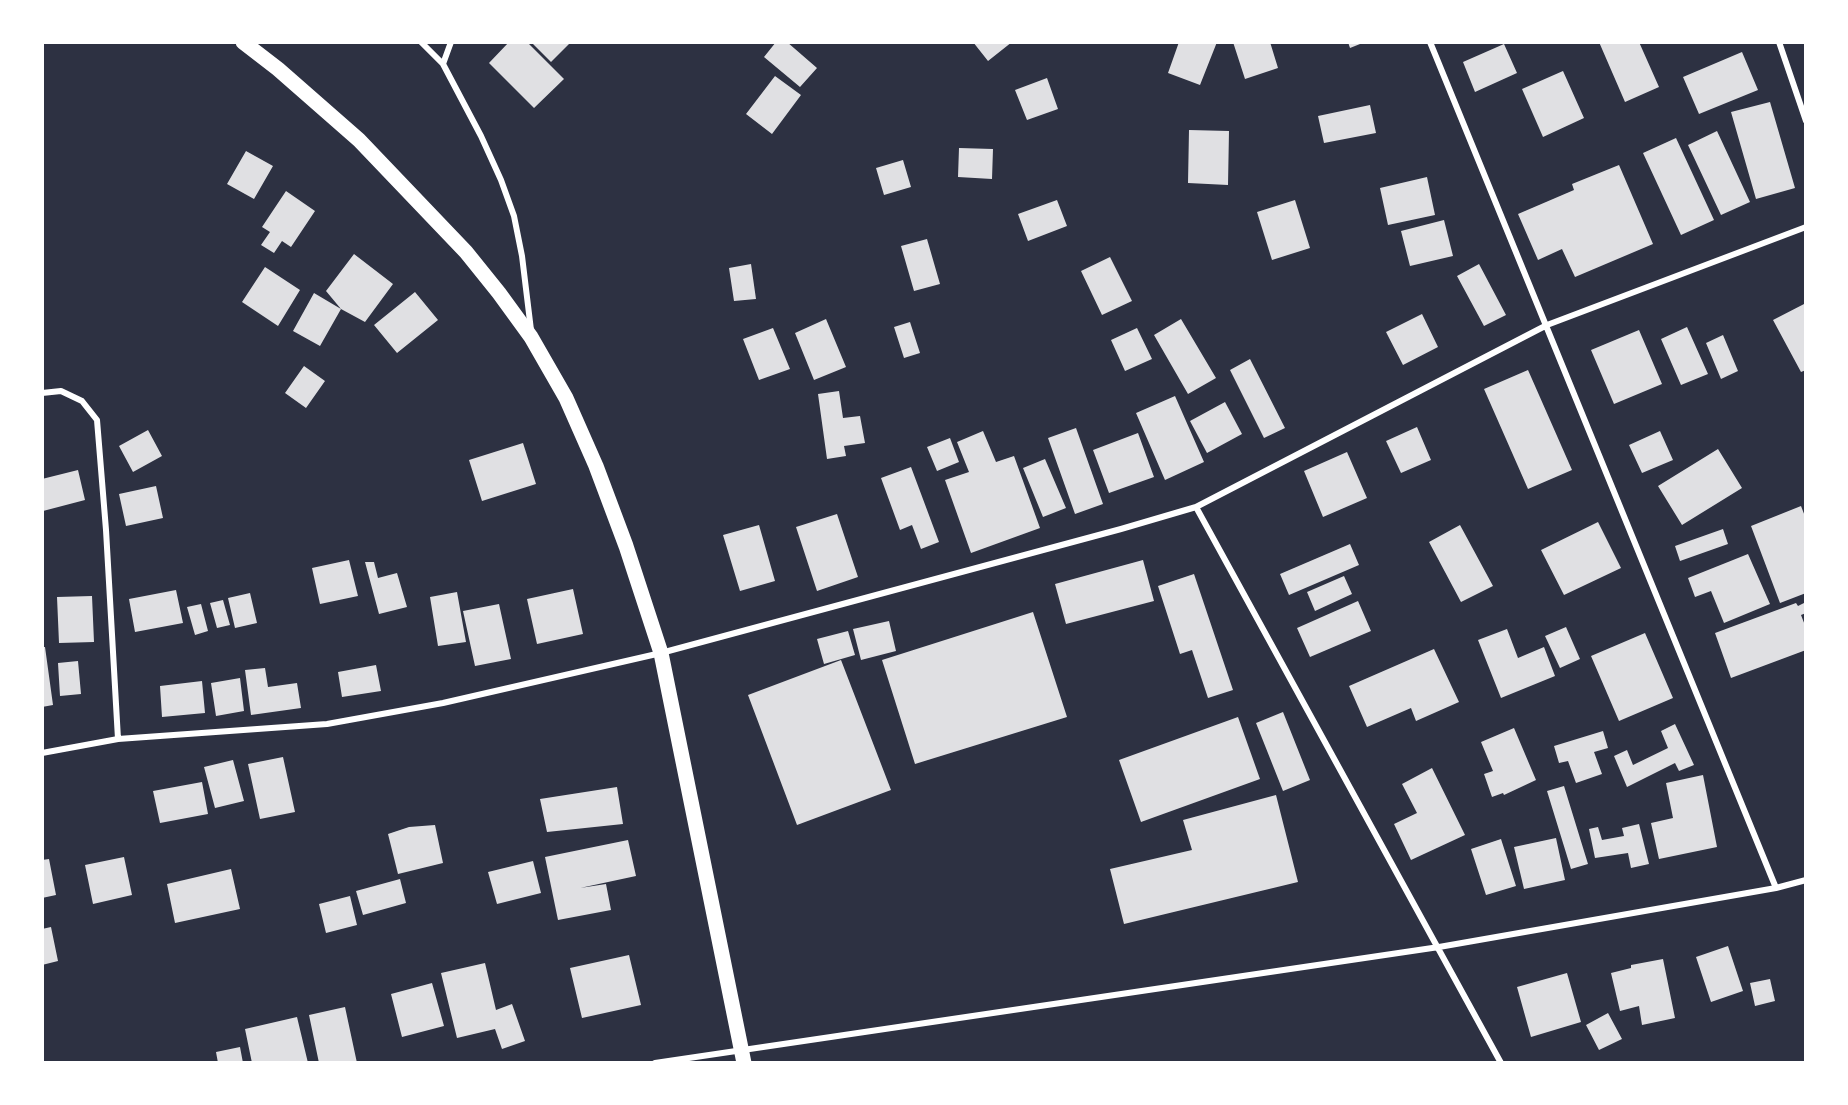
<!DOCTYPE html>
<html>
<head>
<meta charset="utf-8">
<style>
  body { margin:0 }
  #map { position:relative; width:1848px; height:1105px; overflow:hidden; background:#2d3142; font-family:Georgia,serif }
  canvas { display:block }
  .frame { position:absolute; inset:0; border:44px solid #fff; pointer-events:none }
</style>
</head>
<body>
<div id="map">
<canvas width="1848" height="1105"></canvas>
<div class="frame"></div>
</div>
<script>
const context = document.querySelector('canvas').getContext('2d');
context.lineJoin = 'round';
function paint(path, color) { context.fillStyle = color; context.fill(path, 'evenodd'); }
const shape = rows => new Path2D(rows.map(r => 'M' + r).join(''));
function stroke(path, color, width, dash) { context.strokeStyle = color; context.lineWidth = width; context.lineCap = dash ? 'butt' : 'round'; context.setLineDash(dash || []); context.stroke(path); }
const building = shape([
  [509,42,527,42,564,79,534,108,489,63],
  [531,42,569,42,570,43,551,62],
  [776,42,787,42,817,68,800,87,764,57],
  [973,42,1012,42,988,61],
  [1179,42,1217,42,1200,85,1168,73],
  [1233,42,1270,42,1278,68,1245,79],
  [1348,42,1365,42,1350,48],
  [1599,42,1639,42,1659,87,1625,102],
  [1504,44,1517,73,1475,92,1463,62],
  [1742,52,1758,90,1699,114,1683,77],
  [1563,71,1584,118,1543,137,1522,89],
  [775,76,801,95,772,134,746,114],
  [1047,78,1058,109,1027,120,1015,90],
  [1770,102,1795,188,1756,199,1731,112],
  [1370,105,1376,133,1324,143,1318,116],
  [1189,130,1229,131,1228,185,1188,183],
  [1717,131,1750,202,1721,215,1688,145],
  [1676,138,1714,220,1681,235,1643,153],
  [959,148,993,149,992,179,958,177],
  [246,151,273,166,254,199,227,184],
  [903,160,911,187,884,195,876,168],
  [1619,165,1653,244,1575,277,1562,249,1538,260,1518,214,1574,190,1572,184],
  [1427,177,1435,215,1388,225,1380,188],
  [286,191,315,211,291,247,282,241,274,253,261,245,270,232,262,227],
  [1057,200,1067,226,1028,241,1018,214],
  [1295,200,1310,248,1272,260,1257,212],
  [1444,220,1453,256,1410,266,1401,231],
  [927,239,940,284,914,291,901,246],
  [354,254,393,284,365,322,341,309,326,291],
  [1110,257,1132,301,1102,315,1081,271],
  [751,264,756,299,734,301,729,268],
  [1479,264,1506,315,1484,326,1457,276],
  [265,267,300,290,278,326,242,302],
  [415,292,438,320,397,353,374,325],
  [314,293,341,309,320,346,293,331],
  [1806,303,1806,370,1801,372,1773,320],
  [1422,314,1438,347,1403,365,1386,332],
  [826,319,846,367,814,380,795,333],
  [1181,319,1216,378,1188,394,1154,335],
  [910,322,920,353,904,358,894,327],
  [1687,327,1708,374,1681,385,1661,339],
  [773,328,790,369,759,380,743,339],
  [1137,328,1152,359,1125,371,1111,340],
  [1639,330,1662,384,1614,404,1591,350],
  [1723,335,1738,371,1721,379,1706,343],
  [1250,359,1285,428,1264,438,1230,370],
  [304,366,325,381,306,408,285,393],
  [1528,370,1572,470,1528,489,1484,389],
  [839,391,843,418,860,416,865,443,844,446,846,456,827,459,818,394],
  [1175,396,1204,462,1165,480,1136,413],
  [1225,402,1242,434,1207,453,1190,421],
  [1417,427,1431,460,1401,473,1386,441],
  [1076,428,1103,504,1075,514,1048,438],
  [148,430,162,456,133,472,119,446],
  [983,431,996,462,1014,456,1040,528,971,553,945,480,969,472,957,442],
  [1660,431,1673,460,1642,473,1629,445],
  [1138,433,1154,477,1109,493,1093,450],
  [950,438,959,462,937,471,927,447],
  [523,443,536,484,482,501,469,460],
  [1718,449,1742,488,1682,525,1658,486],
  [1347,452,1367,498,1323,517,1304,471],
  [1045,459,1066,508,1043,517,1023,468],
  [911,467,939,542,921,549,912,525,900,530,881,478],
  [78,470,85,500,43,511,42,479],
  [156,486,163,518,126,526,119,494],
  [1801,506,1806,519,1806,593,1780,603,1751,526],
  [837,514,858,577,817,591,796,527],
  [1598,522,1621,568,1564,595,1541,550],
  [759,525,775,581,740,591,723,535],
  [1460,525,1493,586,1461,602,1429,542],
  [1723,529,1728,544,1680,561,1675,546],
  [1350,544,1359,565,1289,595,1280,574],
  [1748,554,1770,604,1724,623,1711,591,1695,597,1688,578],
  [349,560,358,596,320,604,312,568],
  [1143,560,1154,601,1066,624,1055,584],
  [365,562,374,562,378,578,397,573,407,607,379,614],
  [1194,574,1233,690,1208,698,1192,650,1180,654,1158,586],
  [1344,576,1352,594,1315,611,1307,592],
  [573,589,583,634,537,644,527,599],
  [176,590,183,623,135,632,129,599],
  [457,592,466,642,438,646,430,597],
  [250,593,257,623,235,628,228,598],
  [92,596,94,642,59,643,57,597],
  [223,600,230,625,217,628,210,603],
  [1358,601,1371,631,1310,657,1297,628],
  [1806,602,1806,613,1801,615,1806,628,1806,650,1731,678,1715,633,1796,603,1798,606],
  [201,604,208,631,195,635,187,607],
  [499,604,511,659,475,666,463,611],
  [1033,612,1067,717,915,764,882,660],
  [889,621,896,651,861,660,853,629],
  [1566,627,1580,659,1560,668,1545,636],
  [1507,629,1518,658,1544,647,1555,676,1501,698,1478,640],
  [848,631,855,655,824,664,817,639],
  [1645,633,1673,698,1619,721,1591,656],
  [42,647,45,647,53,705,42,707],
  [1434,649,1459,702,1416,721,1411,708,1367,727,1349,686],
  [841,660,891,790,797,825,748,695],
  [78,661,81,694,60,696,58,663],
  [376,665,381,691,342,697,338,672],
  [265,668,268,687,297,683,301,708,251,715,245,670],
  [240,678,244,711,216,716,211,683],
  [202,681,205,713,162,717,160,686],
  [1283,712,1310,780,1283,791,1256,723],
  [1238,717,1260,779,1141,822,1119,760],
  [1675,724,1694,765,1679,771,1675,763,1627,787,1614,756,1627,750,1633,765,1668,748,1661,731],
  [1514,728,1536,780,1504,795,1503,793,1492,797,1484,774,1493,771,1481,742],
  [1603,731,1608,748,1594,752,1602,774,1576,783,1568,761,1559,763,1554,746],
  [283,757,295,812,260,819,248,764],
  [233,760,244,801,215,808,204,767],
  [1432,768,1465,835,1411,860,1394,824,1417,813,1402,784],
  [1703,775,1717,847,1659,859,1651,823,1673,818,1666,783],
  [202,782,208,814,160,823,153,791],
  [1564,786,1588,864,1571,869,1547,791],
  [617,787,623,824,547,832,540,799],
  [1276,795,1298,882,1124,924,1110,869,1192,850,1183,820],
  [1639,824,1649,864,1631,868,1628,853,1595,858,1589,829,1598,827,1602,840,1624,836,1622,828],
  [435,825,443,863,398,874,388,834,409,827],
  [1556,838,1565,880,1524,889,1514,847],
  [1501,839,1516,886,1486,895,1471,849],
  [628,840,636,876,580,888,606,884,611,910,558,920,545,857],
  [124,857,132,895,93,904,85,865],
  [49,859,56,895,42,898,42,860],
  [533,861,541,893,497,904,488,872],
  [231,869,240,909,175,923,167,884],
  [400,879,406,903,363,915,356,891],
  [350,896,357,925,326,933,319,904],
  [51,927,58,961,42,965,42,929],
  [1728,946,1743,991,1711,1002,1696,957],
  [629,955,641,1005,582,1018,570,968],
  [1663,959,1675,1018,1642,1025,1639,1006,1620,1011,1611,973,1631,968,1631,965],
  [485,963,496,1010,512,1004,525,1041,502,1049,495,1029,457,1038,441,973],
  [1567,973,1581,1022,1531,1037,1517,987],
  [1770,979,1775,1001,1755,1006,1750,983],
  [432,983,444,1026,402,1037,391,994],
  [345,1007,357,1063,319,1063,309,1015],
  [1608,1013,1622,1039,1599,1050,1586,1025],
  [297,1017,308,1063,252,1063,245,1029],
  [240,1047,243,1063,218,1063,216,1052]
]);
const minor = shape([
  [421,42,443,64],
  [451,42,443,64,481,136,501,180,514,216,522,256,531,330],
  [1430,42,1776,888],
  [1779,42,1806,121],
  [42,393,61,391,82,401,97,420,106,530,118,739],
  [1196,507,1501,1063],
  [42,753,118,739,327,724,443,703,661,653,1121,529,1196,507,1547,325,1806,227],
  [655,1063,1439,947,1776,888,1806,880]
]);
const primary = shape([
  [243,42,278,69,359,140,466,252,499,293,531,337,566,398,596,466,626,546,661,653,744,1063]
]);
paint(building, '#e0e0e3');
stroke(minor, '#fff', 6);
stroke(primary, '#fff', 15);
</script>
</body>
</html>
